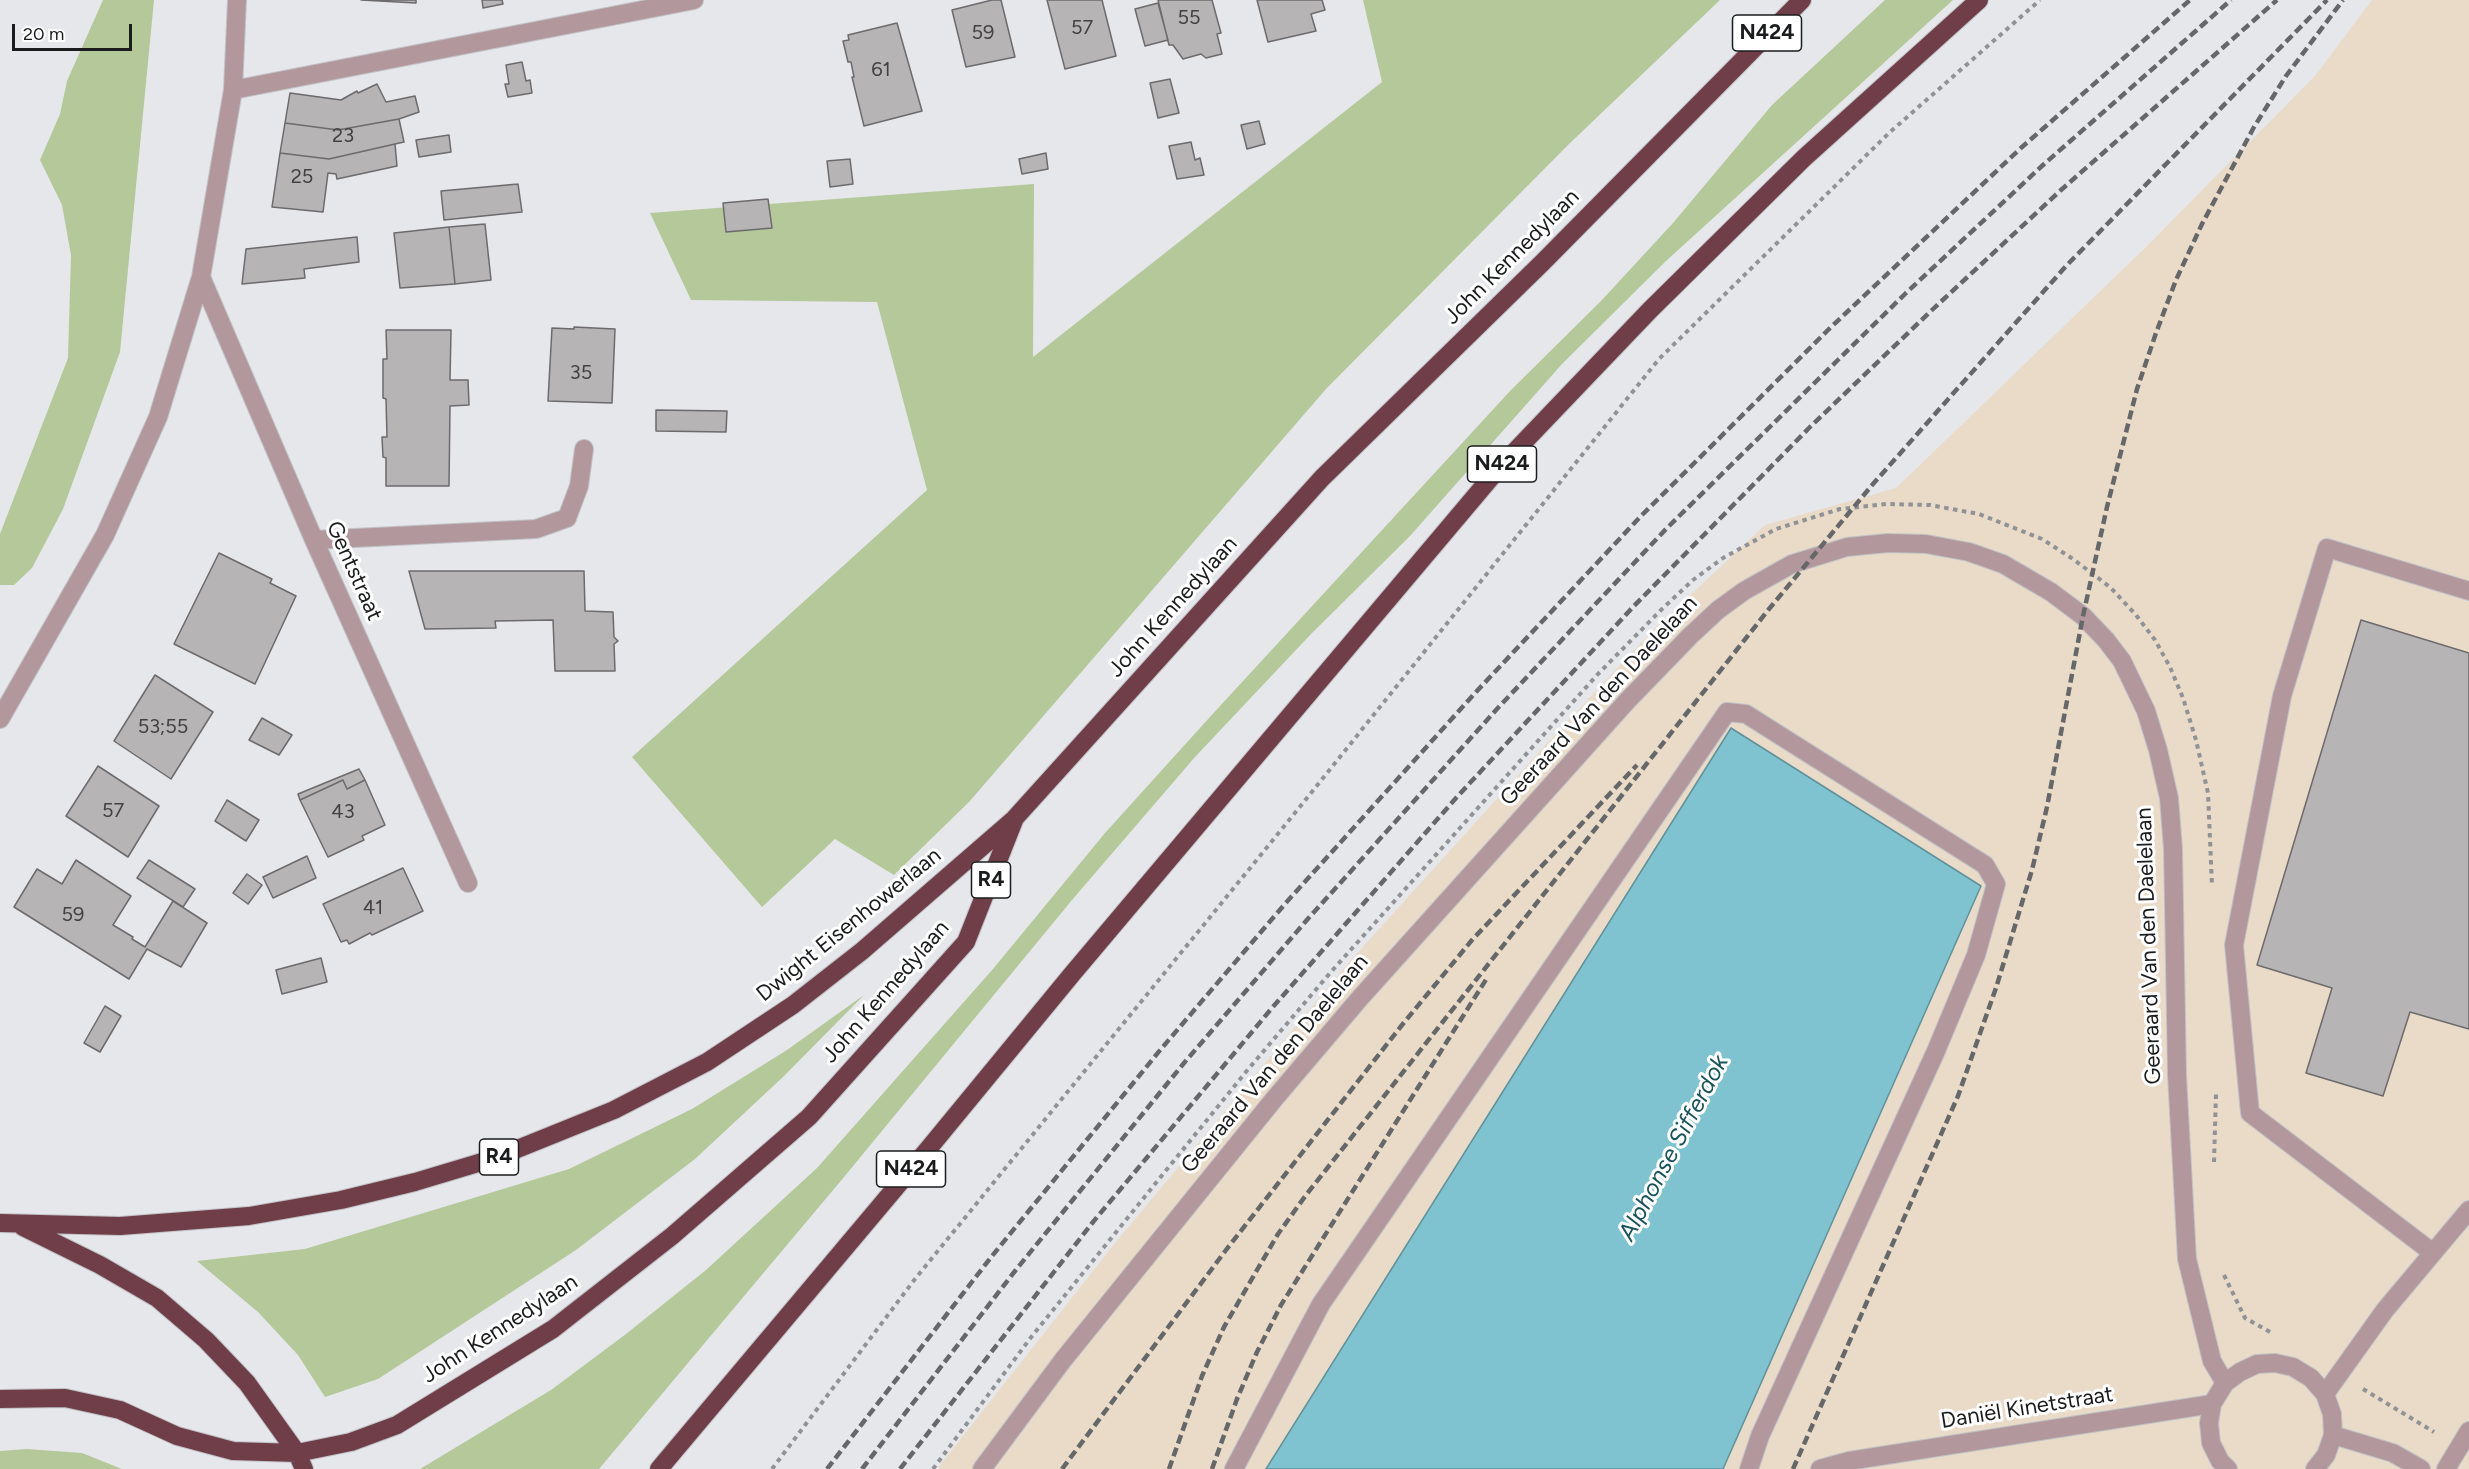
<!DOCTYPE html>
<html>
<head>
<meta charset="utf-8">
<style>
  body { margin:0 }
  #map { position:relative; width:2469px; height:1469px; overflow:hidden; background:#e5e7eb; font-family:Figtree,sans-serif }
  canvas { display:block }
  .scale { position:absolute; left:12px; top:24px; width:120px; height:27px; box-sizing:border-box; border:3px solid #1b1c1d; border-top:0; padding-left:8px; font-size:18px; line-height:21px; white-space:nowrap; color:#1b1c1d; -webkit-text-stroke:4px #fff; paint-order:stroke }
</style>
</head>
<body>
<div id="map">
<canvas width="2469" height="1469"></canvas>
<div class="scale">20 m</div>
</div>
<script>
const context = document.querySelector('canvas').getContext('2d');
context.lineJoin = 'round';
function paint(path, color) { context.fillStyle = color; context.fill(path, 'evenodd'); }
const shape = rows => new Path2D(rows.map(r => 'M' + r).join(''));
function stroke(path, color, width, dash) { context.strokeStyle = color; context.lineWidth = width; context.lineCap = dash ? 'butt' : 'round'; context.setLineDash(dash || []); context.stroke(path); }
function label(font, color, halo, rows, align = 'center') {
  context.font = font + ' Figtree,sans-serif'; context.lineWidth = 6; context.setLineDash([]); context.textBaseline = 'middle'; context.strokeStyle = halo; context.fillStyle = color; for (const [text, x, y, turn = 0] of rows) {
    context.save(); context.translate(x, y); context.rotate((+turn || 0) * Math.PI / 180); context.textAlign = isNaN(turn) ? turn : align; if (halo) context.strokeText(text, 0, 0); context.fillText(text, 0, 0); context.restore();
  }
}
const industrial = shape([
  [2372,0,2469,0,2469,1469,1723,1469,1981,887,1731,728,1266,1469,937,1469,1115,1243,1351,960,1541,750,1651,632,1765,525,1896,488,2144,249,2315,76]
]);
const green = shape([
  [103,0,154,0,120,352,63,509,32,568,14,585,0,585,0,534,68,358,71,255,62,205,40,160,60,114,67,81],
  [1363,0,1720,0,1569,144,1326,389,969,802,894,875,835,839,762,907,632,757,927,490,877,302,691,300,650,213,1034,184,1033,357,1382,82],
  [1885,0,1953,0,1666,261,1562,364,1410,536,1311,634,1195,757,1072,900,844,1177,599,1469,420,1469,551,1390,626,1334,706,1270,817,1168,993,969,1105,833,1209,718,1511,390,1601,301,1673,223,1772,105],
  [864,995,783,1077,695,1159,576,1250,378,1379,325,1397,298,1355,258,1312,197,1261,305,1249,569,1169,692,1109,787,1050],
  [27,1449,82,1453,122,1469,0,1469,0,1451]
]);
const water = shape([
  [1731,728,1981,886,1723,1469,1266,1469,1731,728]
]);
const building = shape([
  [361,0,416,0,416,3,361,0],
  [482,0,502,0,503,4,483,8,482,0],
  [992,0,1001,0,1015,57,966,67,952,10,992,0],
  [1047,0,1102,0,1116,56,1065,69,1047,0],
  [1158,0,1212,0,1221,33,1217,34,1222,54,1206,58,1201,54,1183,59,1173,45,1169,45,1158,0],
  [1257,0,1322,0,1325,10,1311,14,1316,31,1268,42,1257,0],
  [1158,3,1168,40,1145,46,1135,9,1158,3],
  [897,23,922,111,864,126,852,77,854,77,851,62,848,62,843,41,849,40,848,35,897,23],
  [522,62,526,81,530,80,532,93,508,97,505,84,509,84,506,65,522,62],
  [1170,79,1179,113,1158,118,1150,83,1170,79],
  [377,84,386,102,415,96,419,112,399,119,338,130,285,123,290,93,341,100,357,91,358,93,377,84],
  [399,119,404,142,329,159,280,153,285,123,338,130,399,119],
  [1259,121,1265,144,1247,149,1241,125,1259,121],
  [449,135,451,152,419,157,416,140,449,135],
  [1191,142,1195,160,1200,158,1204,175,1177,179,1169,146,1191,142],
  [395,144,397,166,337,179,336,174,328,173,323,212,272,207,280,153,329,159,395,144],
  [1046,153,1048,169,1022,174,1019,159,1046,153],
  [850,159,853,184,830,187,827,161,850,159],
  [518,184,522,212,444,220,441,191,518,184],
  [768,199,772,228,726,232,723,203,768,199],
  [485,224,491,280,455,284,449,227,485,224],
  [449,227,455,284,400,288,394,233,449,227],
  [357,237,359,262,304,269,305,278,242,284,246,249,357,237],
  [574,327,615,329,612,403,548,401,552,328,574,329,574,327],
  [386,330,451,330,450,380,468,380,469,405,450,406,449,486,386,486,386,458,383,457,382,437,387,437,386,399,383,398,383,359,387,359,386,330],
  [656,410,727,411,726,432,656,431,656,410],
  [219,553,272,579,270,583,296,596,255,684,174,644,219,553],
  [409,571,584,571,585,611,613,612,614,637,618,641,614,644,615,671,555,671,553,620,495,621,496,628,425,629,409,571],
  [2361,620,2469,653,2469,1029,2410,1012,2383,1096,2306,1073,2332,988,2257,965,2361,620],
  [155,675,213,712,171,779,114,741,155,675],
  [262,718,292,735,279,755,249,740,262,718],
  [98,766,159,806,128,857,66,816,98,766],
  [359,769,365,780,347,789,343,780,300,800,298,794,359,769],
  [343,780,347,789,365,780,385,825,362,836,364,840,328,857,300,800,343,780],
  [227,800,259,820,246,841,215,821,227,800],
  [307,856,316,878,273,898,263,877,307,856],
  [76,860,131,896,113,925,133,937,132,939,145,947,173,901,207,923,181,967,147,949,129,979,14,907,37,869,62,884,76,860],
  [149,860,195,889,183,907,137,878,149,860],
  [403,868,423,911,372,935,370,933,349,944,347,940,341,942,323,904,403,868],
  [247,874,262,885,248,904,233,893,247,874],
  [321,958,327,982,282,994,276,970,321,958],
  [105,1006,121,1016,100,1052,84,1043,105,1006]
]);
const path = shape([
  [2214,1162,2216,1094],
  [2224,1275,2245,1318,2270,1332],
  [2363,1389,2434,1432],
  [772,1469,915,1279,1299,808,1659,359,1889,133,2040,0],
  [933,1469,1032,1336,1245,1073,1330,973,1598,674,1662,609,1693,580,1723,558,1776,529,1840,509,1886,504,1930,505,1979,514,2042,539,2073,559,2110,587,2136,615,2155,640,2170,667,2183,698,2196,740,2208,793,2212,886]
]);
const minor = shape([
  [233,90,694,0],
  [201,277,314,540,468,883],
  [314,540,536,529,567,518,579,486,584,449],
  [0,719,105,535,158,417,201,277,233,90,237,0],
  [2433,1253,2250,1113,2234,945,2282,696,2327,548,2469,591],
  [2325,1394,2385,1310,2469,1210],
  [2333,1435,2393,1453,2421,1469],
  [982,1469,1063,1360,1275,1098,1360,998,1627,701,1690,636,1718,610,1744,591,1792,564,1847,547,1888,543,1926,544,1969,552,2003,564,2051,592,2083,616,2106,640,2122,661,2146,711,2158,750,2169,798,2173,849,2177,1075,2187,1259,2212,1361,2225,1383],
  [1234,1469,1321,1304,1727,712,1746,714,1985,865,1996,884,1976,955,1936,1051,1760,1436,1749,1469],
  [1820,1469,1849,1461,2212,1404],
  [2228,1469,2220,1461,2211,1443,2209,1423,2212,1404,2225,1383,2240,1372,2257,1364,2275,1363,2293,1367,2311,1378,2325,1394,2332,1414,2333,1435,2326,1455,2315,1469],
  [2446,1469,2469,1431]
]);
const highway = shape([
  [0,1223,120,1226,249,1216,341,1200,415,1182,495,1158,614,1110,707,1062,793,1005,862,951,1013,820],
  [23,1227,100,1265,157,1298,206,1340,247,1383,297,1453,304,1469],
  [0,1399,65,1398,120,1410,177,1436,233,1451,297,1453,351,1442,397,1425,553,1329,672,1236,809,1117,966,942,1015,818,1322,478,1542,263,1802,0],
  [659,1469,929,1148,1073,973,1499,468,1650,310,1804,158,1979,0]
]);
const rail = shape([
  [827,1469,992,1256,1161,1049,1284,905,1476,692,1641,516,1829,329,2022,147,2190,0],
  [862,1469,1015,1271,1184,1063,1306,921,1496,710,1666,529,1906,293,2043,165,2231,0],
  [900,1469,1093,1222,1272,1008,1456,798,1633,607,1809,428,1932,310,2061,190,2277,0],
  [1062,1469,1226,1250,1402,1025,1472,940,1637,765],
  [1169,1469,1202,1376,1224,1327,1278,1234,1306,1195,1769,609,1873,484,2067,265,2327,0],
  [1212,1469,1237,1399,1257,1352,1281,1305,1487,978],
  [1793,1469,1958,1096,1996,988,2032,870,2047,807,2083,616,2107,507,2137,389,2156,333,2176,280,2202,224,2254,127,2286,76,2343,0]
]);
const numberNames = [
  ["55",1189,18],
  ["57",1082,28],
  ["59",983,33],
  ["61",881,70],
  ["23",343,136],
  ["25",302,177],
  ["35",581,373],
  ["53;55",163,727],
  ["57",113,811],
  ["43",343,812],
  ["41",373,908],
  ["59",73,915]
];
const shields = [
  [1767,33,69],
  [1502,464,69],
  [991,880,39],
  [499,1157,39],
  [911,1169,69]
];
const shieldNames = [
  ["N424",1767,33],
  ["N424",1502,464],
  ["R4",991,880],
  ["R4",499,1157],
  ["N424",911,1169]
];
const streetNames = [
  ["John Kennedylaan",1512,257,-45],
  ["Gentstraat",354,571,66],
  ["John Kennedylaan",1173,607,-48],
  ["Geeraard Van den Daelelaan",1599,701,-47],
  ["Dwight Eisenhowerlaan",849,925,-39],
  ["Geeraard Van den Daelelaan",2149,946,-92],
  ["John Kennedylaan",886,992,-49],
  ["Geeraard Van den Daelelaan",1275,1064,-50],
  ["John Kennedylaan",500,1329,-33],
  ["Daniël Kinetstraat",2027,1408,-9]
];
const waterNames = [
  ["Alphonse Sifferdok",1674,1148,-62]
];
paint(industrial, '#eadbc8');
paint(green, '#b4c899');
paint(water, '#7ec3cf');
stroke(water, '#60919a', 1.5);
paint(building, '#b7b4b5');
stroke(building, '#6d6a6c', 1.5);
stroke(minor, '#c1c2c6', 20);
stroke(highway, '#c1c2c6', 20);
stroke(path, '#919295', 4, [4.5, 4.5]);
stroke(minor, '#b2989c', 18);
stroke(highway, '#703e48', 18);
stroke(rail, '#656769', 4.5, [9, 4.5]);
label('20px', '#424243', null, numberNames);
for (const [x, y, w] of shields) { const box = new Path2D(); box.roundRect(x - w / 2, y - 18, w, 36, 4.5); context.fillStyle = '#fff'; context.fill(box); stroke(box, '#1b1c1d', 1.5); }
label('bold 21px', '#1b1c1d', null, shieldNames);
label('22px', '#1b1c1d', '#fff', streetNames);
label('italic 24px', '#19545d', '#fff', waterNames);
</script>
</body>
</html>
